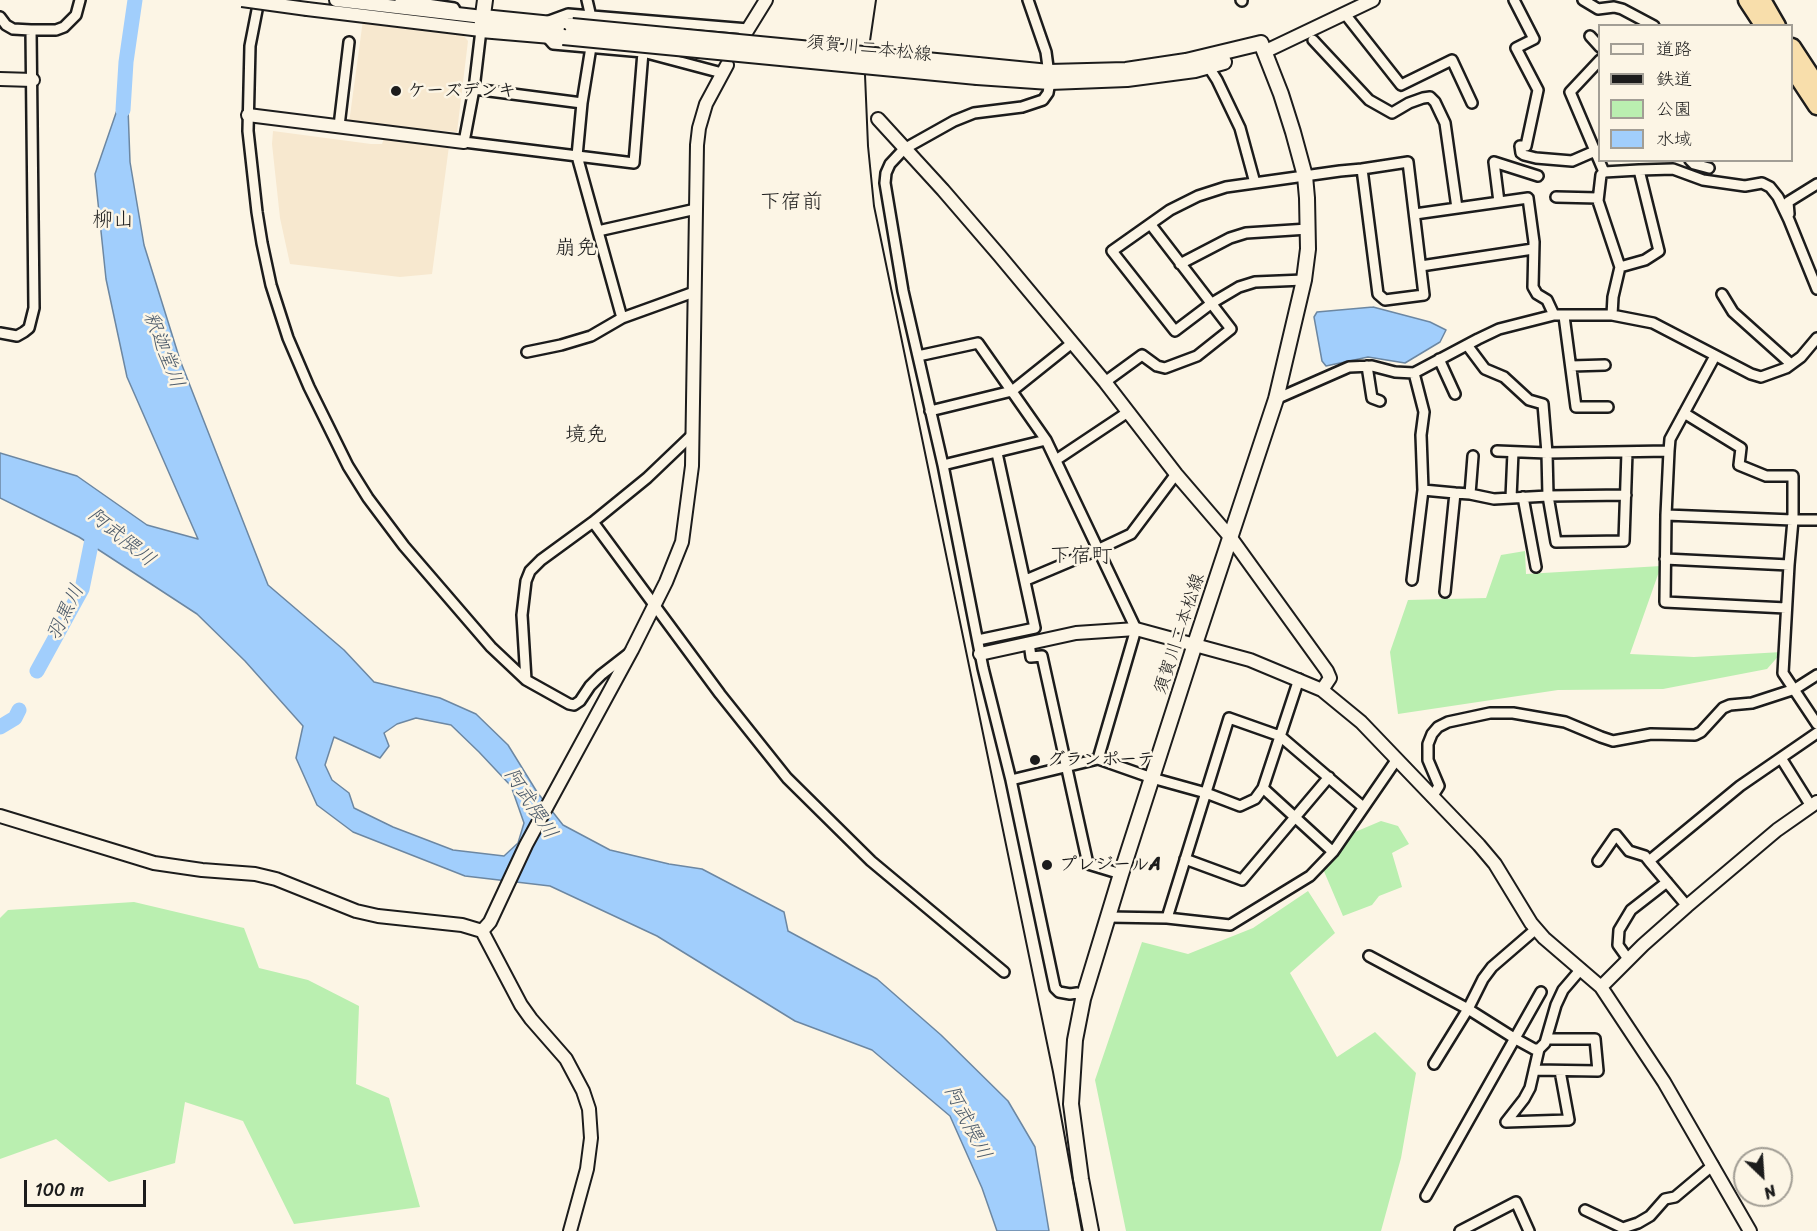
<!DOCTYPE html>
<html>
<head>
<meta charset="utf-8">
<style>
  body { margin:0 }
  #map { position:relative; width:1817px; height:1231px; overflow:hidden; background:#fcf5e5; font-family:Sriracha,"Klee One",sans-serif }
  canvas { display:block }
  .legend { position:absolute; left:1598px; top:24px; width:195px; height:138px; box-sizing:border-box; background:#fcf5e5; border:2px solid #a29e95; margin:0; padding:8px 10px; list-style:none; font-size:18px; color:#1c1c1c }
  .legend li { display:flex; align-items:center; gap:12px; height:30px }
  .legend b { width:30px; border:2px solid #a29e95 }
  .north { position:absolute; left:1733px; top:1147px; width:60px; height:60px; box-sizing:border-box; background:#fcf5e5; border:2px solid #a29e95; border-radius:50%; rotate:155deg; font-size:16px; font-weight:700; line-height:24px; text-align:center; color:#1c1c1c }
  .north::after { content:''; display:block; margin:auto; width:21px; height:27px; background:#1c1c1c; clip-path:polygon(50% 0,100% 100%,50% 72%,0 100%) }
  .scale { position:absolute; left:24px; top:1180px; width:122px; height:27px; box-sizing:border-box; border:3px solid #1c1c1c; border-top:0; padding-left:8px; font-size:18px; line-height:21px; white-space:nowrap; color:#1c1c1c; -webkit-text-stroke:4px #fcf5e5; paint-order:stroke }
</style>
</head>
<body>
<div id="map">
<canvas width="1817" height="1231"></canvas>
<ul class="legend">
<li><b style="height:8px;background:#fcf5e5"></b>道路</li>
<li><b style="height:8px;background:#1c1c1c"></b>鉄道</li>
<li><b style="height:16px;background:#baefb0"></b>公園</li>
<li><b style="height:16px;background:#a1cefc"></b>水域</li>
</ul>
<div class="north">N</div>
<div class="scale">100 m</div>
</div>
<script>
const context = document.querySelector('canvas').getContext('2d');
context.lineJoin = 'round';
function paint(path, color) { context.fillStyle = color; context.fill(path, 'evenodd'); }
const shape = rows => new Path2D(rows.map(r => 'M' + r).join(''));
function stroke(path, color, width, dash) { context.strokeStyle = color; context.lineWidth = width; context.lineCap = dash ? 'butt' : 'round'; context.setLineDash(dash || []); context.stroke(path); }
function label(font, color, halo, rows, align = 'center') {
  context.font = font + ' Sriracha,"Klee One",sans-serif'; context.lineWidth = 5; context.setLineDash([]); context.textBaseline = 'middle'; context.strokeStyle = halo; context.fillStyle = color; for (const [text, x, y, turn = 0] of rows) {
    context.save(); context.translate(x, y); context.rotate((+turn || 0) * Math.PI / 180); context.textAlign = isNaN(turn) ? turn : align; if (halo) context.strokeText(text, 0, 0); context.fillText(text, 0, 0); context.restore();
  }
}
const built = shape([
  [363,20,460,31,468,41,457,132,349,123],
  [273,131,371,144,382,144,384,138,449,146,432,274,400,277,290,264,280,218,272,144]
]);
const green = shape([
  [1525,551,1526,574,1661,566,1630,654,1694,657,1782,652,1767,669,1663,689,1558,690,1398,714,1390,652,1408,600,1486,598,1501,555],
  [1381,821,1398,826,1409,844,1392,853,1402,887,1379,896,1372,905,1343,916,1323,869,1338,855,1355,832],
  [1308,891,1335,933,1290,973,1337,1057,1375,1032,1416,1073,1401,1158,1381,1231,1126,1231,1095,1080,1142,942,1188,954,1253,928],
  [134,902,244,928,259,968,308,980,359,1006,356,1084,389,1098,420,1207,294,1224,243,1121,185,1102,175,1163,109,1182,56,1139,0,1159,0,918,8,910]
]);
const water = shape([
  [127,81,130,162,144,245,180,360,268,585,344,650,374,682,440,698,476,714,508,745,537,792,563,825,610,850,669,864,702,869,784,912,788,931,877,979,941,1035,1008,1101,1035,1147,1049,1231,997,1231,982,1188,950,1116,872,1050,795,1021,657,936,550,886,465,876,353,832,317,805,296,758,303,726,245,661,197,614,79,537,0,498,0,453,77,476,147,525,198,539,127,377,106,279,95,174,127,81],
  [416,718,451,725,479,752,511,786,524,823,518,843,504,856,453,850,393,827,354,808,349,793,332,780,325,765,334,737,380,758,389,746,384,733,397,724,416,718],
  [1373,307,1430,322,1446,330,1440,342,1405,363,1368,357,1326,366,1322,361,1314,317,1317,312,1373,307]
]);
const river = shape([
  [123,110,126,62,135,0],
  [37,671,82,589,95,525],
  [0,727,15,718,19,710]
]);
const minor = shape([
  [259,0,250,46,248,131,257,212,262,243,271,285,288,338,309,387,348,466,368,498,404,546,491,647,526,680,569,704,574,705,580,701,590,686,601,675,628,654],
  [400,0,454,8,457,14],
  [587,0,591,17],
  [1028,0,1046,52,1050,82,1048,93,1043,100,1022,107,974,113,954,121,904,149,890,164,886,173,885,183,903,291,943,465,983,668,1011,780,1055,988,1059,992,1070,994,1077,993,1083,999],
  [1241,0,1242,1],
  [1514,0,1534,39,1516,48,1538,90,1526,146,1520,146,1521,153,1524,155,1536,158,1572,161,1595,151],
  [1583,0,1598,9,1614,7,1622,9,1654,26],
  [1345,14,1401,85,1452,60,1472,103],
  [0,17,6,25,13,29,31,30,34,308,29,328,24,332,17,336,0,333],
  [549,21,568,14,748,29],
  [31,30,56,30,64,27,76,15,80,0],
  [481,30,474,89,464,142,634,163,643,52],
  [546,36,553,44,643,52,722,73],
  [1590,36,1600,47],
  [1313,40,1369,100,1392,113,1409,103,1423,98,1430,97,1435,102,1445,123,1457,208],
  [591,47,582,103,577,156,622,318],
  [1600,60,1570,92,1604,172,1601,175,1598,201,1620,267,1613,297,1612,315],
  [1208,66,1217,80,1240,128,1255,183],
  [474,89,582,103],
  [339,126,349,42],
  [1690,160,1694,164,1709,168],
  [1639,170,1673,169,1703,180,1745,186,1762,183,1770,187,1778,197,1789,220,1817,289],
  [1604,172,1639,170,1659,251,1645,260,1620,267],
  [1556,197,1598,198],
  [1499,202,1494,162,1538,176],
  [1415,214,1528,198,1534,242,1533,287,1537,294,1547,300,1554,315],
  [1789,214,1788,202,1817,184],
  [598,231,696,209],
  [1180,264,1230,238,1246,233,1308,229],
  [1421,266,1533,249],
  [1304,280,1255,282,1239,287,1212,303,1175,331,1112,251,1170,210,1198,196,1226,187,1340,171,1362,169,1378,294,1385,300,1424,295,1408,162,1362,169],
  [1722,294,1733,312,1791,364],
  [1564,316,1576,407,1608,407],
  [1467,345,1485,369,1504,377,1529,400,1543,404,1547,453,1548,496,1556,542,1624,541,1627,452],
  [527,352,561,345,591,336,622,318,694,292],
  [918,356,978,343,1046,440,1136,629,1098,759,1011,780],
  [1439,359,1455,394],
  [1367,366,1372,398,1380,401],
  [1571,366,1605,365],
  [1414,373,1424,412,1421,435,1423,490,1455,493,1445,592],
  [1105,382,1142,355,1157,366,1165,368,1197,356,1231,329,1151,225],
  [1276,399,1349,367,1372,366,1395,372,1414,373,1478,339,1499,329,1554,315,1612,315,1653,323,1751,374,1761,377,1786,368,1801,357,1817,338],
  [930,411,1012,391,1072,343],
  [1684,413,1741,448,1739,465,1766,476,1793,476,1793,520,1789,565,1783,673,1817,724],
  [1497,451,1547,453,1669,451,1666,515,1665,602,1786,608],
  [1669,451,1670,439,1715,356],
  [1056,460,1128,412],
  [943,465,1046,440],
  [1455,493,1470,494,1494,499,1548,496,1626,495],
  [1470,494,1473,456],
  [1523,497,1536,567],
  [1511,498,1513,452],
  [1666,515,1793,520,1817,520],
  [593,522,720,694,787,778,871,861,1004,972],
  [1665,559,1789,565],
  [1026,580,1097,550,1131,534,1176,474],
  [1412,580,1423,490],
  [978,640,1035,628,997,453],
  [1029,643,1031,657,1042,656,1088,864,1121,874],
  [526,680,522,615,526,581,530,571,541,560,593,522,647,478,692,435],
  [1781,758,1811,806],
  [1098,759,1152,778,1206,793,1240,806,1255,799,1263,788,1299,679],
  [1263,788,1333,852],
  [1432,797,1439,786,1428,760,1428,744,1432,734,1438,727,1448,722,1490,713,1513,713,1565,722,1601,737,1613,741,1651,734,1695,735,1701,732,1723,708,1730,705,1752,703,1795,689,1817,675],
  [1185,859,1242,880,1329,777],
  [1598,861,1616,835,1629,851,1645,856,1649,861],
  [1687,906,1649,861,1740,786,1817,733],
  [1108,917,1167,918,1230,925,1310,876,1333,852,1397,759],
  [1167,918,1229,718,1280,736,1363,807],
  [1369,956,1468,1009,1514,1038,1534,1049,1539,1049,1545,1043,1556,1005,1563,990,1581,969],
  [1628,959,1618,945,1619,930,1631,910,1667,882],
  [1434,1064,1468,1009,1483,979,1492,967,1536,929],
  [1534,1070,1598,1071,1595,1039,1547,1039],
  [1506,1122,1569,1120,1560,1071],
  [1506,1122,1524,1099,1530,1088,1539,1049],
  [1426,1196,1541,992],
  [1585,1210,1623,1228,1638,1223,1650,1216,1665,1199,1675,1197,1713,1165],
  [1460,1231,1516,1202,1529,1231]
]);
const tertiary = shape([
  [336,0,483,17],
  [307,9,481,30],
  [745,34,766,0],
  [1264,52,1373,0],
  [0,79,33,80],
  [248,115,464,142],
  [878,119,943,190,999,255,1105,382,1176,474,1231,538,1327,671,1330,678,1322,690],
  [980,654,1076,633,1136,629,1250,660,1322,690,1361,722,1479,845,1495,864,1531,923,1544,938,1601,987,1664,1082,1750,1231],
  [0,816,154,863,202,870,255,874,276,879,356,911,378,916,462,925,482,931,521,1005,531,1019,566,1059,583,1091,589,1109,591,1138,587,1169,570,1231],
  [482,931,490,922,526,845,632,650,666,582,682,542,692,466,697,145,699,128,706,104,727,65],
  [1601,987,1643,945,1687,906,1777,830,1817,802]
]);
const secondary = shape([
  [485,0,481,30,563,37],
  [483,17,572,26],
  [978,65,1049,72,1126,70,1186,61,1261,43,1281,94,1293,132,1305,176,1307,198,1308,249,1304,280,1276,399,1195,644,1121,874,1083,999,1075,1040,1071,1104,1081,1179,1091,1231],
  [977,77,1050,82,1127,79,1195,70,1224,62]
]);
const trunk = shape([
  [1747,0,1764,26],
  [1762,0,1777,26],
  [1792,47,1817,85],
  [1792,68,1817,106]
]);
const rail = shape([
  [876,0,865,75,868,146,874,206,1053,1072,1082,1231]
]);
const tertiaryBridge = shape([
  [242,0,307,9]
]);
const secondaryBridge = shape([
  [572,26,978,65],
  [563,37,977,77]
]);
const markers = [
  [396,91,6,"#1c1c1c"],
  [1035,760,6,"#1c1c1c"],
  [1047,865,6,"#1c1c1c"]
];
const streetNames = [
  ["須賀川二本松線",869,49,6],
  ["須賀川二本松線",1180,634,-72]
];
const poiNames = [
  ["ケーズデンキ",408,91],
  ["グランポーテ",1047,760],
  ["プレジールA",1059,865]
];
const waterNames = [
  ["釈迦堂川",163,350,69],
  ["阿武隈川",121,538,39],
  ["羽黒川",66,613,-64],
  ["阿武隈川",530,804,57],
  ["阿武隈川",967,1123,63]
];
const quarterNames = [
  ["下宿前",791,203],
  ["柳山",113,221],
  ["崩免",576,249],
  ["境免",586,436],
  ["下宿町",1081,557]
];
paint(built, '#f7e8cf');
paint(green, '#baefb0');
paint(water, '#a1cefc');
stroke(water, '#6c87a2', 1.5);
stroke(river, '#a1cefc', 15);
stroke(minor, '#1c1c1c', 14);
stroke(tertiary, '#1c1c1c', 16);
stroke(secondary, '#1c1c1c', 18);
stroke(trunk, '#1c1c1c', 21);
stroke(minor, '#fcf5e5', 9);
stroke(tertiary, '#fcf5e5', 12);
stroke(secondary, '#fcf5e5', 14);
stroke(trunk, '#f8deab', 16);
stroke(rail, '#1c1c1c', 2);
stroke(tertiaryBridge, '#1c1c1c', 16, []);
stroke(secondaryBridge, '#1c1c1c', 18, []);
stroke(tertiaryBridge, '#fcf5e5', 12);
stroke(secondaryBridge, '#fcf5e5', 14);
for (const [x, y, r, color] of markers) { const dot = new Path2D(); dot.arc(x, y, r, 0, 2 * Math.PI); context.fillStyle = color; context.fill(dot); stroke(dot, '#fcf5e5', 2); }
label('18px', '#1c1c1c', '#fcf5e5', streetNames);
label('bold 18px', '#1c1c1c', '#fcf5e5', poiNames, 'left');
label('italic 20px', '#4b5a6a', '#fcf5e5', waterNames);
label('21px', '#1c1c1c', '#fcf5e5', quarterNames);
</script>
</body>
</html>
